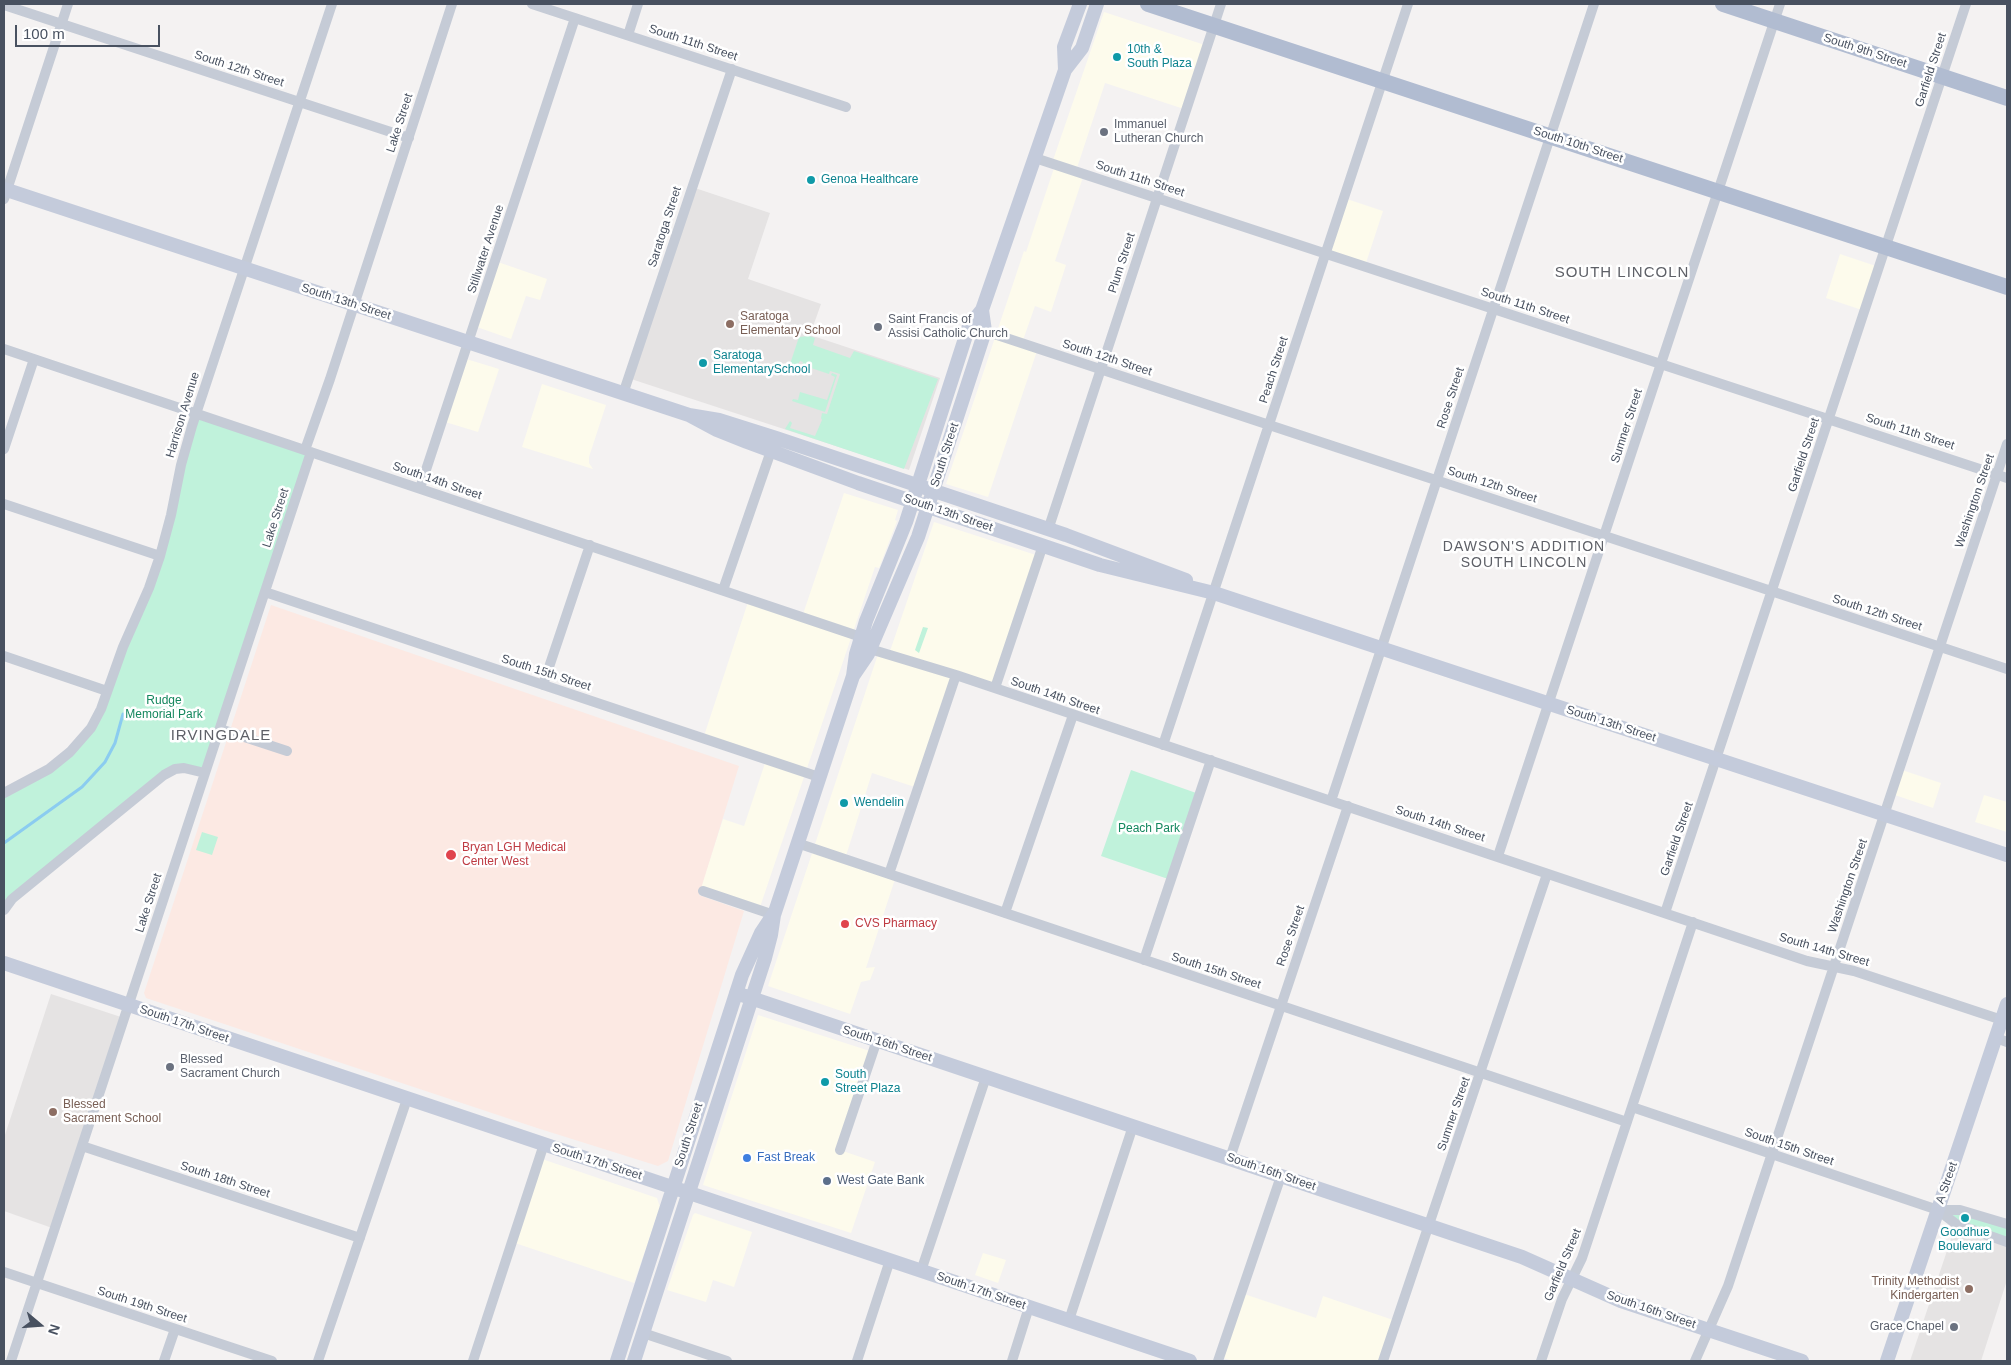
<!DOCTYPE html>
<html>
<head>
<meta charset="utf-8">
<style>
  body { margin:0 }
  #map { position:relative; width:2011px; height:1365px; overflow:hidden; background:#f4f2f2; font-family:Arial,sans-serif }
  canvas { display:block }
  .frame { position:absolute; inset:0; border:5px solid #485160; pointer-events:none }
  .north { position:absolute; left:15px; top:1300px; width:50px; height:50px; -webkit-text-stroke:4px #fff; paint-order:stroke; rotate:108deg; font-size:14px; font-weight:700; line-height:20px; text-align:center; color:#485160 }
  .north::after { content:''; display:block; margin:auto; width:18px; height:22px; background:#485160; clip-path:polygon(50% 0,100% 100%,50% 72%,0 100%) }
  .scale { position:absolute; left:15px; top:25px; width:145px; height:22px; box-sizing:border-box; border:2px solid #485160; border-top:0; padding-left:6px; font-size:15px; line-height:18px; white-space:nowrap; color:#485160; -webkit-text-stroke:4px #fff; paint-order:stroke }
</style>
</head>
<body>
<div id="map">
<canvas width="2011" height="1365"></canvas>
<div class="frame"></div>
<div class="north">N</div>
<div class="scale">100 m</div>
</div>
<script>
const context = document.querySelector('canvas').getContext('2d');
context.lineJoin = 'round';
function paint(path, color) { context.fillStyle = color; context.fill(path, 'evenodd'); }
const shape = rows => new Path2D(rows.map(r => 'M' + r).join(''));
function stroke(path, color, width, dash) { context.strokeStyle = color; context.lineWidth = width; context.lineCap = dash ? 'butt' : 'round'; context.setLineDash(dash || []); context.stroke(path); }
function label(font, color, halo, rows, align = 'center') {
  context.font = font + ' Arial,sans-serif'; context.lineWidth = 5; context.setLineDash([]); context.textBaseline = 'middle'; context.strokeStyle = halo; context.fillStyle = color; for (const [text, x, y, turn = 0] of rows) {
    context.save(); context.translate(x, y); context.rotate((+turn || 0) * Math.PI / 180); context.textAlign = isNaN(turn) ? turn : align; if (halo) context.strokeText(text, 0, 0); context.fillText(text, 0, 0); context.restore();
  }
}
const commercial = shape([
  [1104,12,1208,46,1187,110,1105,83,1076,171,1084,174,1055,261,1066,265,1051,312,1035,306,1022,343,1038,348,988,497,946,484,1024,251,1026,252,1055,165,1052,163],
  [1344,198,1383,211,1365,266,1325,253],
  [1840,254,1879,267,1865,311,1826,298],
  [495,261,547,279,540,300,526,296,511,339,474,326],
  [463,358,499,369,478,432,442,421],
  [542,384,606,405,589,457,589,463,593,469,522,447],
  [844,493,898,510,895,520,897,521,879,568,875,567,759,910,700,890,723,819,744,826,766,760,703,739,749,599,802,617],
  [934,522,1039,556,995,688,956,675,918,788,872,773,845,859,896,876,866,968,875,967,870,980,861,982,850,1014,768,986,879,651,889,654],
  [1899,769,1941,783,1933,808,1892,794],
  [1984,795,2007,802,2007,832,1975,822],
  [758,1015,873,1052,840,1150,875,1162,851,1233,703,1185],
  [539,1158,657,1198,660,1207,634,1283,512,1242],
  [695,1213,752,1232,734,1287,713,1280,706,1302,667,1290,693,1215],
  [983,1253,1006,1260,998,1283,975,1275],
  [1241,1293,1316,1318,1323,1296,1396,1321,1383,1361,1233,1361,1220,1357]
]);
const education = shape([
  [692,187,770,213,748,279,821,304,810,335,940,378,909,470,628,378],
  [51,994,124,1018,55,1229,4,1211,4,1138],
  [1956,1224,2007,1242,2007,1280,1981,1361,1910,1361]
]);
const medical = shape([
  [271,605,739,766,699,895,744,911,668,1161,658,1166,537,1128,146,998,144,993]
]);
const green = shape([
  [809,336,815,338,813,345,850,358,854,351,938,379,904,469,785,429,790,421,792,423,790,428,815,436,822,420,821,418,822,413,827,414,840,374,830,371,829,374,802,365,803,362,800,361,798,364,790,364,799,337],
  [832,373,837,375,825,412,792,401,793,399,798,400,800,392,827,400,835,377,831,375],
  [196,413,311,452,205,773,175,769,4,910,4,793,28,780,85,736,149,588],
  [923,627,928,628,919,653,915,650],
  [1131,770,1199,794,1171,880,1101,856],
  [202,832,218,837,212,855,196,850],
  [1938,1210,2007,1224,2007,1242,1965,1227]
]);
const stream = shape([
  [4,843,82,787,94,774,105,762,115,743,123,714]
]);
const street = shape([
  [532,4,846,107],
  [4,5,409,138],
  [628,35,638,4],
  [1035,158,2007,478],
  [4,199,68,4],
  [979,329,2007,669],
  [4,349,861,637],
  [623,394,732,69],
  [4,449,34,359],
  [305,450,330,379,452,4],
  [420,488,575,18],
  [4,504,160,556],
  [1048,530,1221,4],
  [723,590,771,451],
  [265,592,819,777],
  [870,649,956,675,1807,961,1854,971,2002,1020],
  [4,656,107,691],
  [543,685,590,545],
  [995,688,1043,545],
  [220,729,287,751],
  [1163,745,1408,4],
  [4,793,49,769,70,752,91,728,101,709,123,647,149,588,160,556,171,515,181,465,192,426,332,4],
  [1331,801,1594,4],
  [797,843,1627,1122],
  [1498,856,1780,4],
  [889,874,956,675],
  [703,891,774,915],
  [4,910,12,899,164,775,175,769,184,768,205,773],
  [1005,913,1073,715],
  [1665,913,1966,4],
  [1144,960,1211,760],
  [1996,1038,2007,1042],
  [1632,1107,1938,1210,1956,1224,2007,1242],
  [82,1146,360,1238],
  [840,1150,877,1040],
  [1230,1158,1348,806],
  [1938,1210,1960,1210,2007,1224],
  [921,1271,986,1077],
  [4,1272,272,1361],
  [1069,1320,1133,1126],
  [643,1333,727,1361],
  [11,1361,311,452],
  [164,1361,175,1329],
  [318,1361,407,1099],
  [473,1361,544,1144],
  [857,1361,890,1260],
  [1012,1361,1029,1307],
  [1218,1361,1281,1176],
  [1383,1361,1547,874],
  [1541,1361,1562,1299,1582,1258,1693,922],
  [1695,1361,1728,1286,2007,444]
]);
const secondary = shape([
  [1065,70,1064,47,1080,4],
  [4,189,689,415,719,420,776,438,1066,535,1186,580],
  [689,415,717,430,747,442,858,483,1100,565,1214,593,2007,855],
  [853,676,868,654,918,537,985,331,982,310],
  [4,963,1190,1361],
  [736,993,1522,1257,1621,1301,1802,1361],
  [617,1361,742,975,761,933,773,915],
  [634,1361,765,958,771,935,774,915,853,676,856,654,866,621,906,522,969,326,982,310,1065,70,1082,48,1097,4],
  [1887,1361,2007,1004]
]);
const primary = shape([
  [1148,4,2007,287],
  [1723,4,2007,98]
]);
const markers = [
  [1117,57,5,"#0f9aa8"],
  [1104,132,5,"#6b7280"],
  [811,180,5,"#0f9aa8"],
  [730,324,5,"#8d6e63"],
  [878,327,5,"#6b7280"],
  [703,363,5,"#0f9aa8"],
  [844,803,5,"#0f9aa8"],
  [451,855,6,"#e0444e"],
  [845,924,5,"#e0444e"],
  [170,1067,5,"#6b7280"],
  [825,1082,5,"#0f9aa8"],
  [53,1112,5,"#8d6e63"],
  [747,1158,5,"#3f7fe0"],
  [827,1181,5,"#5c6f8a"],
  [1965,1218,5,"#0f9aa8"],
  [1969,1289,5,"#8d6e63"],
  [1954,1327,5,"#6b7280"]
];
const streetNames = [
  ["South 11th Street",693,43,18],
  ["South 9th Street",1865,51,18],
  ["South 12th Street",239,69,18],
  ["Garfield Street",1931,70,-72],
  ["Lake Street",400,123,-72],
  ["South 10th Street",1578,145,18],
  ["South 11th Street",1140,179,18],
  ["Saratoga Street",665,227,-72],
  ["Stillwater Avenue",486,249,-72],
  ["Plum Street",1122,263,-72],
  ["South 13th Street",346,302,18],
  ["South 11th Street",1525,306,18],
  ["South 12th Street",1107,358,18],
  ["Peach Street",1274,370,-72],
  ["Rose Street",1451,398,-72],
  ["Harrison Avenue",183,415,-73],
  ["Sumner Street",1627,426,-72],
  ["South 11th Street",1910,432,18],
  ["South Street",945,455,-72],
  ["Garfield Street",1804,455,-72],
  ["South 14th Street",437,481,19],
  ["South 12th Street",1492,485,18],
  ["Washington Street",1975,501,-71],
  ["South 13th Street",948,513,19],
  ["Lake Street",276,518,-72],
  ["South 12th Street",1877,613,18],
  ["South 15th Street",546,673,18],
  ["South 14th Street",1055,696,19],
  ["South 13th Street",1611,724,18],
  ["South 14th Street",1440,824,18],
  ["Garfield Street",1677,839,-71],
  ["Washington Street",1848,886,-71],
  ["Lake Street",149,903,-72],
  ["Rose Street",1291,936,-71],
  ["South 14th Street",1824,950,16],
  ["South 15th Street",1216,971,18],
  ["South 17th Street",184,1024,19],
  ["South 16th Street",887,1044,18],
  ["Sumner Street",1454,1114,-71],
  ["South Street",689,1135,-72],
  ["South 15th Street",1789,1147,19],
  ["South 17th Street",597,1162,18],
  ["South 16th Street",1271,1172,19],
  ["South 18th Street",225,1180,18],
  ["A Street",1947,1183,-71],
  ["Garfield Street",1563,1265,-67],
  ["South 17th Street",981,1291,19],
  ["South 19th Street",142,1305,18],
  ["South 16th Street",1651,1310,19]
];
const cultureNames = [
  ["10th &",1127,50],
  ["South Plaza",1127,64],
  ["Genoa Healthcare",821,180],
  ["Saratoga",713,356],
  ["ElementarySchool",713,370],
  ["Wendelin",854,803],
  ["South",835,1075],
  ["Street Plaza",835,1089],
  ["Goodhue",1965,1233,"center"],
  ["Boulevard",1965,1247,"center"]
];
const worshipNames = [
  ["Immanuel",1114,125],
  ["Lutheran Church",1114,139],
  ["Saint Francis of",888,320],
  ["Assisi Catholic Church",888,334],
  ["Blessed",180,1060],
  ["Sacrament Church",180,1074],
  ["Grace Chapel",1944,1327,"right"]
];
const educationNames = [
  ["Saratoga",740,317],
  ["Elementary School",740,331],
  ["Blessed",63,1105],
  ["Sacrament School",63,1119],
  ["Trinity Methodist",1959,1282,"right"],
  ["Kindergarten",1959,1296,"right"]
];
const parkNames = [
  ["Rudge",164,701],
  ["Memorial Park",164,715],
  ["Peach Park",1149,829]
];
const healthNames = [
  ["Bryan LGH Medical",462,848],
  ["Center West",462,862],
  ["CVS Pharmacy",855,924]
];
const shopNames = [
  ["Fast Break",757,1158]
];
const serviceNames = [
  ["West Gate Bank",837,1181]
];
const neighbourhoodNames = [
  ["DAWSON'S ADDITION",1524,547],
  ["SOUTH LINCOLN",1524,563]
];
const quarterNames = [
  ["SOUTH LINCOLN",1622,273],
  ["IRVINGDALE",221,736]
];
paint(commercial, '#fdfbec');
paint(education, '#e5e3e3');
paint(medical, '#fce9e3');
paint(green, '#c0f2db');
stroke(stream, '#8bccf0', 3);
stroke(street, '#c5cbd6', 10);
stroke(secondary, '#c4cbdb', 14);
stroke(primary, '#b1bcd1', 16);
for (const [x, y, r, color] of markers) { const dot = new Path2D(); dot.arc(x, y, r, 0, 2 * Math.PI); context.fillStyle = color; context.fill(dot); stroke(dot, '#fff', 2); }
label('12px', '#485160', '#fff', streetNames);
label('12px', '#0d838f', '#fff', cultureNames, 'left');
label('12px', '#5b616d', '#fff', worshipNames, 'left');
label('12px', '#785e54', '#fff', educationNames, 'left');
label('12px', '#14875e', '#fff', parkNames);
label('12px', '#be3a42', '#fff', healthNames, 'left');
label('12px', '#366cbe', '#fff', shopNames, 'left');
label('12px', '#4e5e75', '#fff', serviceNames, 'left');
context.letterSpacing = '1px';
label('14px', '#5e6067', '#fff', neighbourhoodNames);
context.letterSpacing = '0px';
context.letterSpacing = '1px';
label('15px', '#5e6067', '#fff', quarterNames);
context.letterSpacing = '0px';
</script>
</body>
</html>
